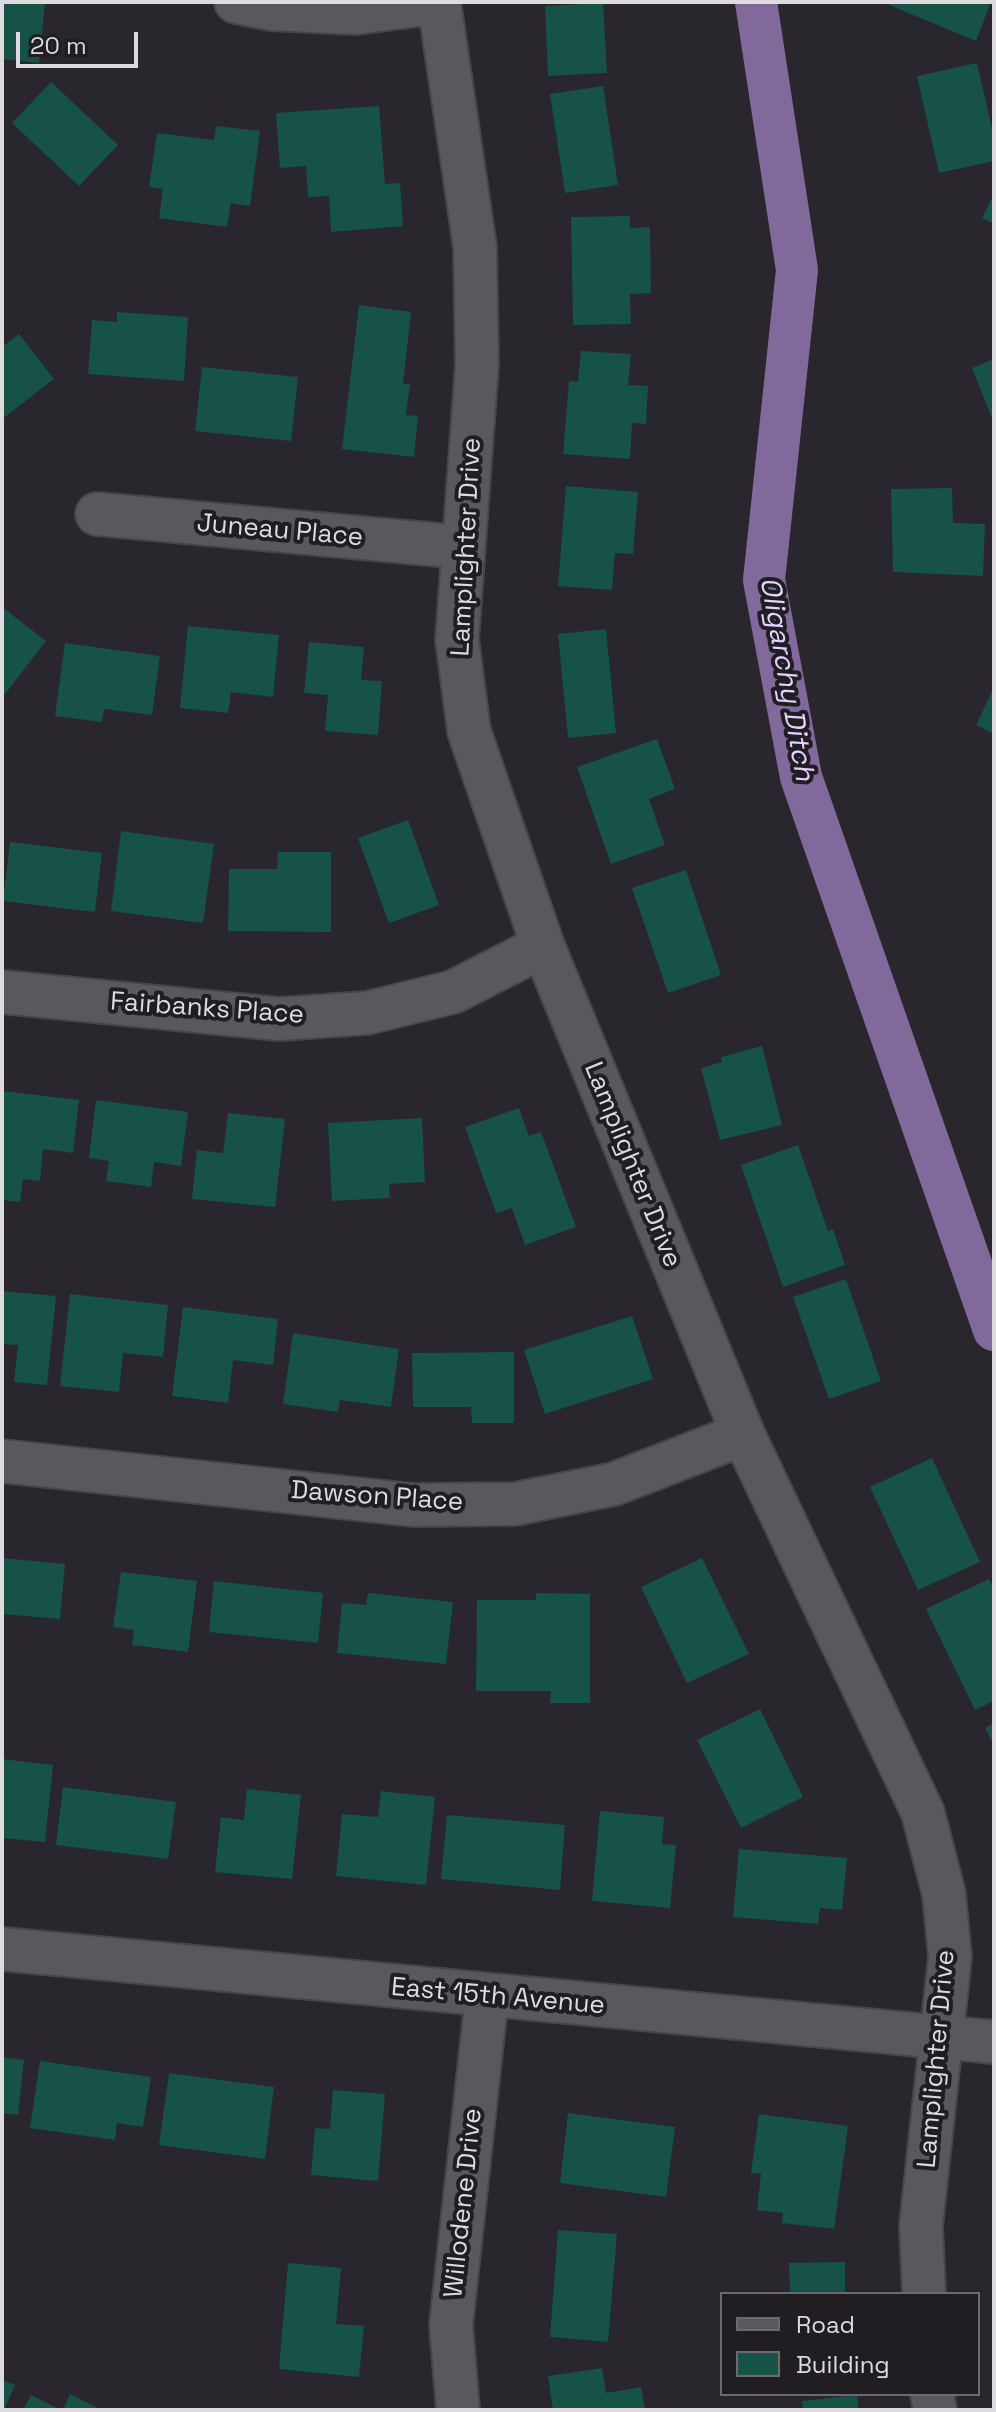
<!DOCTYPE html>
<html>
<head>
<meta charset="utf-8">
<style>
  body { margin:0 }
  #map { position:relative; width:996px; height:2412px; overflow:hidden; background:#29262d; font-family:"Space Grotesk",sans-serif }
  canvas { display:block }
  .frame { position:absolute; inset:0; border:4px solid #dddbe0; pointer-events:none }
  .legend { position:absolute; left:720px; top:2292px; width:260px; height:104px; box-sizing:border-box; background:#201d23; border:2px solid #6c696f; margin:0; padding:10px 14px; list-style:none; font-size:24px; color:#dddbe0 }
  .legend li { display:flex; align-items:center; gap:16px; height:40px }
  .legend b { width:40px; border:2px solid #6c696f }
  .scale { position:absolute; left:16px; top:32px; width:122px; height:36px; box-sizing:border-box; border:4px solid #dddbe0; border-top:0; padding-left:10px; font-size:24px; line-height:28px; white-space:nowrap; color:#dddbe0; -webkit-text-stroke:6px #201d23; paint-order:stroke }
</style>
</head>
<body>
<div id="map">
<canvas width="996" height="2412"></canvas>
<div class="frame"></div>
<ul class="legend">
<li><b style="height:10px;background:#5b575f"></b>Road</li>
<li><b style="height:22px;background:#175246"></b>Building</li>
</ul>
<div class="scale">20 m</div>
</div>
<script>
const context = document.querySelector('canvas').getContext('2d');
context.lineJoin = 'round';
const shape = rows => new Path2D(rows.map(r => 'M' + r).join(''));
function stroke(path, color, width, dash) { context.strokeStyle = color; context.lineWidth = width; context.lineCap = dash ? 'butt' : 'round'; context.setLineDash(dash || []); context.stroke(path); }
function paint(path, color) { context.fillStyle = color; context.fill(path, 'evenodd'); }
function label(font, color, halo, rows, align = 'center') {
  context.font = font + ' "Space Grotesk",sans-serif'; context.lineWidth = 8; context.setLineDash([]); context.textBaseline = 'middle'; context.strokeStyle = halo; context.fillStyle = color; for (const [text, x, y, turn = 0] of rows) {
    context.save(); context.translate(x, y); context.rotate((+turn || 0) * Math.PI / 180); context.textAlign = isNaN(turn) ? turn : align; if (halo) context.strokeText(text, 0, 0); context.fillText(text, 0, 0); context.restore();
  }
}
const canal = shape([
  [756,2,797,270,764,580,801,777,994,1330]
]);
const building = shape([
  [2,2,45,2,39,63,2,59],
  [890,2,991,2,976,41,889,5],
  [603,3,607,73,548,76,545,6],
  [977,63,994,137,994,161,939,173,917,76],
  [51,82,118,145,79,186,12,123],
  [603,86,618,185,565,193,550,94],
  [379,106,385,184,400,183,403,226,331,232,329,196,308,197,306,166,280,168,276,113],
  [216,126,260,131,250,206,231,203,227,227,159,218,163,189,149,187,157,133,214,140],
  [994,194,994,224,982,218],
  [630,216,630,228,650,227,651,293,630,294,631,324,573,325,571,217],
  [359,305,411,312,403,384,410,384,406,415,418,416,414,457,342,449],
  [117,312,188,317,184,381,88,374,92,320,117,322],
  [19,334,54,379,2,419,2,347],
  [581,351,631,354,628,385,648,386,646,424,632,423,630,459,563,454,569,381,578,382],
  [994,359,994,423,972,368],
  [202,367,298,377,291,441,195,431],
  [566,486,638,492,633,554,615,553,612,590,558,586],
  [952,488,953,523,985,524,983,576,893,572,891,489],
  [2,607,46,641,2,698],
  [188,626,279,635,273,697,231,692,228,713,180,708],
  [606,629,616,733,568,738,558,634],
  [309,642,364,647,361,680,382,681,378,735,325,731,328,695,304,693],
  [65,643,160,656,152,715,104,709,102,722,55,716],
  [994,687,994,734,976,725],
  [657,739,675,789,649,799,665,845,611,864,577,767],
  [408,820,439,905,389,923,358,838],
  [121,831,214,844,203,923,111,911],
  [10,842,102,853,95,912,3,901],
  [278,852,331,852,331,932,228,931,229,869,277,869],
  [686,870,721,975,668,993,632,888],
  [762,1046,782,1125,720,1140,701,1068,722,1062,721,1057],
  [2,1091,79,1100,73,1153,43,1149,40,1181,23,1179,20,1202,2,1200],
  [96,1100,188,1112,181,1166,154,1162,151,1187,106,1181,109,1161,89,1158],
  [519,1108,529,1136,541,1132,576,1227,525,1245,512,1208,496,1213,465,1127],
  [228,1113,285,1119,275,1207,192,1199,197,1150,223,1153],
  [422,1118,425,1182,389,1184,390,1198,332,1201,328,1123],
  [798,1145,828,1231,833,1229,845,1265,783,1287,741,1165],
  [846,1279,881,1381,829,1399,793,1297],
  [2,1291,56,1296,47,1385,14,1382,18,1345,2,1344],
  [70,1294,168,1305,163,1357,123,1353,119,1392,60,1386],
  [183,1307,278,1319,273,1365,233,1360,228,1403,172,1396],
  [632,1316,653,1379,545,1414,524,1350],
  [293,1333,399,1349,391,1407,340,1400,338,1412,283,1404],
  [514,1352,514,1423,472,1423,471,1407,413,1407,412,1353],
  [932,1458,980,1562,918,1590,870,1487],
  [2,1558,65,1564,60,1619,2,1614],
  [702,1558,749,1654,687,1683,641,1587],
  [121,1572,197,1581,188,1652,132,1645,134,1630,113,1627],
  [989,1579,994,1589,994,1701,975,1710,926,1609],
  [214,1581,323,1593,318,1643,209,1632],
  [368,1593,453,1602,446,1664,337,1653,342,1603,366,1605],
  [536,1593,590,1594,590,1703,550,1703,551,1691,476,1691,477,1600,536,1600],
  [760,1709,803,1797,741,1828,697,1740],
  [994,1723,994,1745,985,1728],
  [2,1759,53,1765,45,1842,2,1838],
  [63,1787,176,1802,168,1859,56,1845],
  [247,1789,301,1795,292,1879,215,1872,221,1817,244,1820],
  [381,1791,435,1797,426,1885,336,1876,342,1814,378,1817],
  [600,1811,664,1817,662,1844,676,1845,670,1908,592,1901],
  [447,1815,565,1825,560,1890,441,1879],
  [739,1849,847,1858,842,1910,820,1908,818,1924,733,1917],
  [2,2057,24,2060,18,2115,2,2113],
  [40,2061,151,2077,143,2127,117,2123,115,2140,30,2128],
  [169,2073,274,2087,265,2159,159,2145],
  [333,2090,385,2094,378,2181,311,2175,315,2128,330,2129],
  [568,2113,675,2127,666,2197,560,2183],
  [759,2114,848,2126,834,2229,782,2223,783,2213,757,2210,761,2174,751,2173],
  [558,2230,617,2234,608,2342,550,2337],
  [845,2262,845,2294,790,2294,789,2263],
  [288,2263,341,2268,336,2324,364,2326,359,2377,279,2369],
  [602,2368,606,2393,641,2387,645,2410,553,2410,548,2376],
  [2,2380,15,2385,4,2410,2,2410],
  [70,2394,102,2410,63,2410],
  [31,2395,61,2410,23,2410],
  [857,2395,859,2410,803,2410,802,2401]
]);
const minor = shape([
  [236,2,271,9,356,13,440,2],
  [439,2,475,247,477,364,457,640,469,731,543,946,743,1434,923,1813,944,1894,950,1957,921,2226,924,2294],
  [97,514,462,547],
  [2,992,279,1019,367,1013,453,992,543,946],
  [2,1461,413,1505,515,1504,614,1484,743,1434],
  [2,1949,994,2042],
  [932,2394,935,2410],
  [458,2410,451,2325,487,1996]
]);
const streetNames = [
  ["Juneau Place",280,531,5],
  ["Lamplighter Drive",467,547,-87],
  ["Fairbanks Place",207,1009,4],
  ["Lamplighter Drive",632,1165,68],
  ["Dawson Place",377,1497,4],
  ["East 15th Avenue",498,1997,5],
  ["Lamplighter Drive",937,2059,-85],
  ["Willodene Drive",464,2203,-84]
];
const waterNames = [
  ["Oligarchy Ditch",786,679,80]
];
stroke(canal, '#816a9b', 42);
paint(building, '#175246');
stroke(minor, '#47444a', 46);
stroke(minor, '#5b575f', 42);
label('26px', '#dddbe0', '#201d23', streetNames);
label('italic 28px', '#e5d1fe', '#201d23', waterNames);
</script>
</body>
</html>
